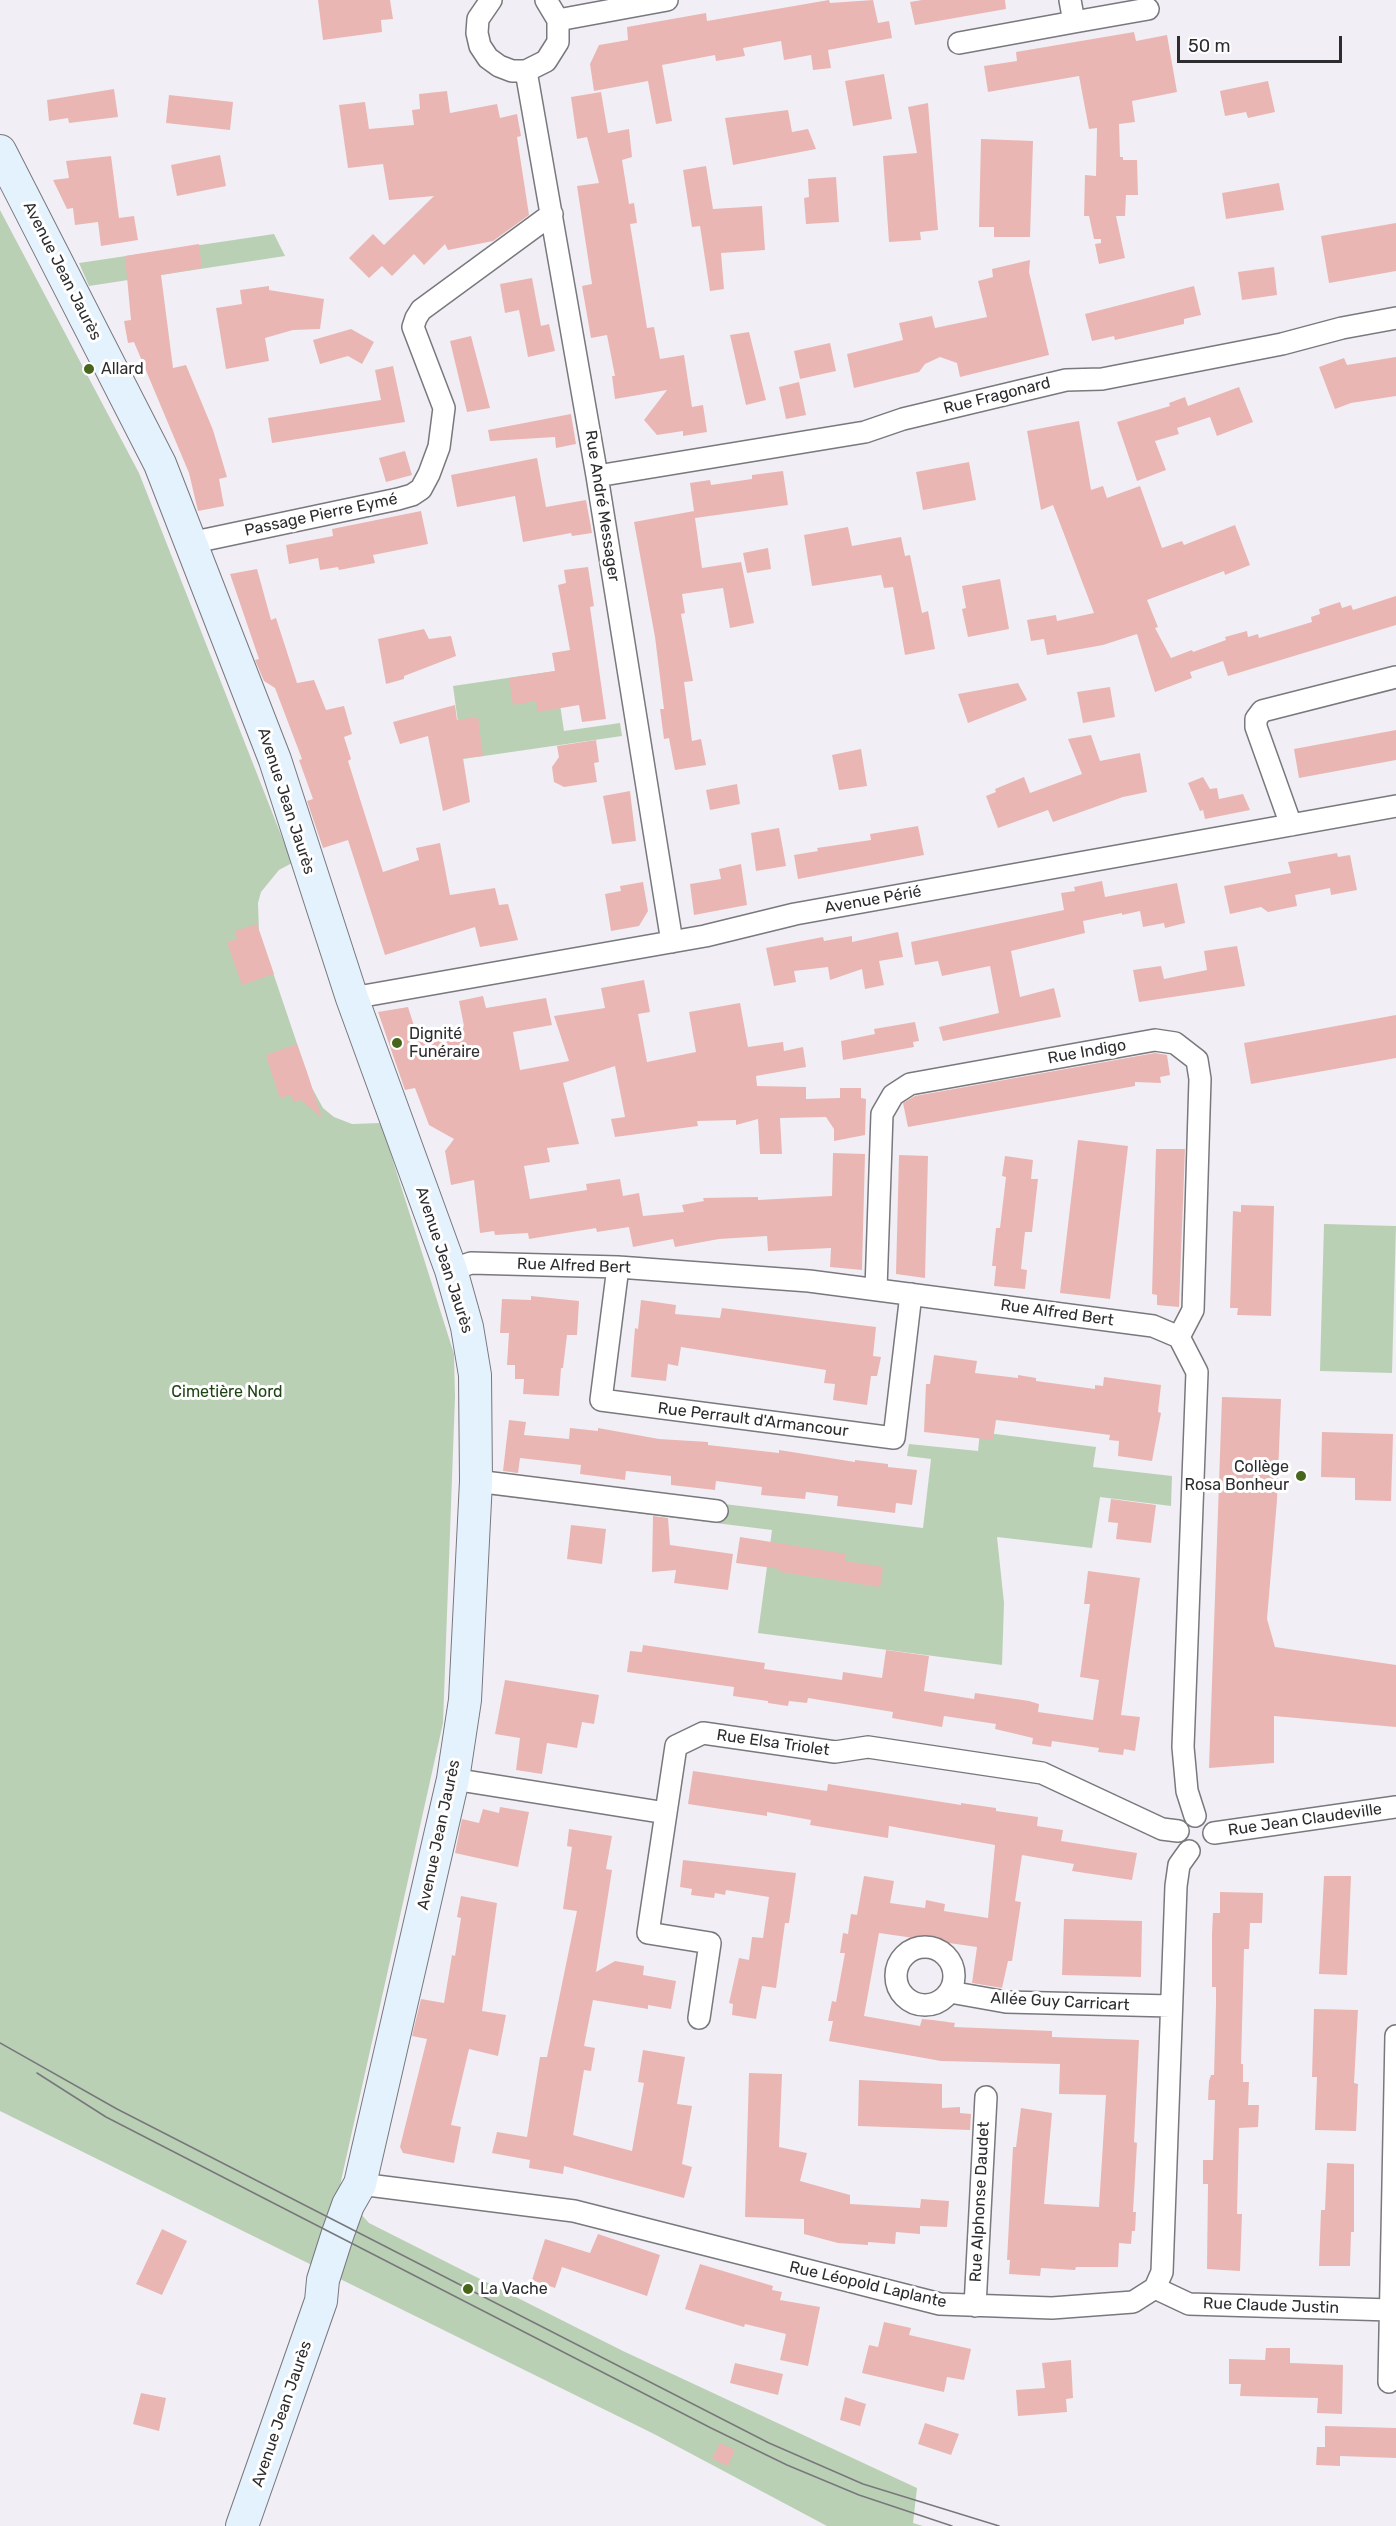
<!DOCTYPE html>
<html>
<head>
<meta charset="utf-8">
<style>
  body { margin:0 }
  #map { position:relative; width:1396px; height:2526px; overflow:hidden; background:#f1eff5; font-family:Rubik,sans-serif }
  canvas { display:block }
  .scale { position:absolute; left:1177px; top:36px; width:165px; height:27px; box-sizing:border-box; border:3px solid #2d2d2f; border-top:0; padding-left:8px; font-size:18px; line-height:21px; white-space:nowrap; color:#2d2d2f; -webkit-text-stroke:4px #fff; paint-order:stroke }
</style>
</head>
<body>
<div id="map">
<canvas width="1396" height="2526"></canvas>
<div class="scale">50 m</div>
</div>
<script>
const context = document.querySelector('canvas').getContext('2d');
context.lineJoin = 'round';
function paint(path, color) { context.fillStyle = color; context.fill(path, 'evenodd'); }
const shape = rows => new Path2D(rows.map(r => 'M' + r).join(''));
function stroke(path, color, width, dash) { context.strokeStyle = color; context.lineWidth = width; context.lineCap = dash ? 'butt' : 'round'; context.setLineDash(dash || []); context.stroke(path); }
function label(font, color, halo, rows, align = 'center') {
  context.font = font + ' Rubik,sans-serif'; context.lineWidth = 6; context.setLineDash([]); context.textBaseline = 'middle'; context.strokeStyle = halo; context.fillStyle = color; for (const [text, x, y, turn = 0] of rows) {
    context.save(); context.translate(x, y); context.rotate((+turn || 0) * Math.PI / 180); context.textAlign = isNaN(turn) ? turn : align; if (halo) context.strokeText(text, 0, 0); context.fillText(text, 0, 0); context.restore();
  }
}
const green = shape([
  [0,210,139,473,292,863,279,870,261,892,258,903,259,931,312,1088,323,1108,334,1117,352,1124,381,1123,454,1354,455,1397,443,1723,339,2190,369,2223,623,2351,917,2488,913,2523,923,2526,827,2526,654,2434,0,2111],
  [274,234,285,256,89,286,79,263],
  [555,671,564,731,620,723,622,736,463,759,453,686],
  [1324,1224,1396,1226,1392,1373,1320,1371],
  [980,1432,1096,1447,1093,1467,1172,1476,1171,1506,1100,1497,1092,1548,997,1537,1004,1603,1002,1665,758,1633,772,1530,490,1495,492,1476,923,1528,931,1459,907,1456,909,1444,978,1451]
]);
const building = shape([
  [318,0,390,0,393,19,381,20,382,32,323,40],
  [829,0,830,3,873,0,878,23,889,21,892,38,828,50,831,68,813,70,811,55,784,60,781,41,743,48,745,56,716,61,715,55,662,65,672,121,656,124,648,81,594,91,590,64,599,45,628,40,627,27,706,13,707,21],
  [922,0,1005,0,1006,9,915,25,910,2],
  [1134,32,1136,41,1167,35,1177,92,1132,101,1135,122,1119,124,1120,157,1123,157,1123,160,1137,160,1138,195,1126,195,1125,216,1116,216,1125,258,1099,264,1095,244,1101,243,1101,239,1094,239,1089,216,1084,216,1085,175,1096,176,1097,128,1089,129,1079,76,988,92,984,66,1017,61,1016,52],
  [884,74,892,119,853,126,845,81],
  [1268,81,1275,112,1248,118,1246,112,1225,116,1220,91],
  [114,89,118,117,69,123,68,118,49,121,47,100],
  [447,91,450,113,497,104,500,118,517,114,521,136,517,137,529,215,493,241,448,250,445,244,424,265,414,254,392,276,382,266,369,278,349,258,373,234,384,245,434,196,389,200,383,164,348,168,339,105,365,102,369,129,414,125,412,110,420,109,419,94],
  [601,92,608,133,629,129,632,157,622,160,629,204,634,203,637,223,630,224,647,328,654,327,660,359,684,355,692,407,703,405,707,432,683,436,683,431,657,435,644,420,667,390,615,399,612,376,615,376,607,335,591,338,582,286,592,284,577,186,599,183,587,137,577,139,571,97],
  [169,95,233,102,230,130,166,123],
  [928,103,938,230,920,232,921,240,889,242,883,156,917,153,908,107],
  [788,110,792,132,808,129,816,149,733,165,725,118],
  [981,139,1033,141,1030,237,994,237,994,227,979,227],
  [220,155,226,186,177,196,171,165],
  [111,156,119,218,134,216,138,240,101,246,98,222,75,225,73,208,67,209,53,180,69,178,66,161],
  [706,166,713,209,762,206,765,250,721,253,724,289,710,291,700,226,692,227,683,170],
  [836,177,839,222,806,224,804,198,809,197,808,179],
  [1279,183,1284,210,1226,219,1222,193],
  [1396,223,1396,271,1329,283,1321,236],
  [199,244,202,268,161,275,173,368,186,365,213,430,227,477,219,479,224,506,198,511,189,473,134,342,128,343,124,321,131,320,125,256],
  [1030,260,1029,272,1049,355,960,377,957,363,940,357,925,364,919,372,854,388,847,354,903,340,899,323,932,316,935,328,987,317,978,281,993,277,992,269],
  [1274,267,1277,295,1242,300,1238,272],
  [532,278,541,326,549,324,555,351,528,357,519,310,505,313,500,284],
  [269,286,269,290,324,299,320,329,293,330,265,338,269,361,226,369,216,308,242,304,240,290],
  [1194,286,1201,315,1184,319,1184,324,1115,340,1114,336,1092,341,1085,314],
  [351,329,374,342,362,364,348,356,320,364,313,340],
  [749,332,766,400,746,405,730,335],
  [471,336,490,408,467,412,450,341],
  [830,343,836,371,800,379,794,351],
  [1396,357,1396,396,1351,403,1335,409,1319,367,1344,358,1347,365],
  [393,366,405,422,272,443,268,418,381,400,375,370],
  [799,382,806,415,786,419,779,387],
  [1239,387,1253,422,1217,436,1210,417,1177,428,1179,434,1155,441,1166,470,1137,481,1117,422,1170,406,1169,403,1185,397,1188,406],
  [571,414,576,444,556,448,555,437,490,441,488,430],
  [1079,421,1091,490,1103,486,1107,498,1140,486,1162,548,1182,541,1184,545,1235,525,1250,565,1225,575,1224,571,1147,600,1158,627,1155,628,1171,658,1192,650,1193,652,1226,640,1225,637,1247,631,1248,637,1258,634,1259,638,1312,622,1311,617,1320,614,1319,609,1340,602,1342,608,1351,605,1353,610,1396,596,1396,625,1228,676,1223,661,1190,672,1192,678,1155,692,1137,634,1103,645,1047,655,1044,639,1031,641,1027,620,1056,615,1057,621,1094,613,1053,505,1041,510,1027,431],
  [405,451,412,475,386,482,379,458],
  [537,458,546,507,586,500,592,533,572,536,571,533,523,542,515,496,457,507,451,475],
  [969,462,976,500,923,510,916,472],
  [783,471,788,505,695,518,690,483,710,480,711,485,752,479,752,475],
  [421,511,428,544,373,555,375,563,339,570,338,567,320,570,318,558,289,564,286,545,333,536,332,529],
  [694,511,702,568,741,562,754,623,730,628,723,588,682,594,685,613,681,614,693,681,684,682,692,741,701,739,706,765,675,770,669,738,664,739,660,709,664,709,655,637,634,522],
  [848,527,852,546,901,537,905,556,910,555,922,613,928,611,935,649,905,655,893,587,884,588,881,575,812,586,804,535],
  [768,548,771,569,747,573,743,553],
  [588,567,594,606,590,607,606,719,582,722,579,705,538,712,536,701,513,705,509,678,555,671,552,653,570,650,558,585,566,583,564,570],
  [257,569,271,620,276,618,297,683,314,680,326,710,344,706,352,734,344,737,351,759,348,761,383,872,419,860,416,848,440,843,450,895,495,888,499,905,508,904,518,940,480,947,475,927,385,955,348,840,323,848,307,801,313,799,299,760,302,759,275,688,264,681,255,660,259,659,230,574],
  [1000,579,1009,629,968,637,962,609,966,608,962,586],
  [424,629,429,639,451,636,456,656,404,676,404,679,386,684,378,639],
  [1018,683,1027,700,968,723,958,694],
  [1110,687,1115,717,1083,723,1077,692],
  [455,705,457,720,478,717,483,756,463,758,470,802,443,811,428,736,400,744,393,722],
  [1396,730,1396,760,1299,778,1294,749],
  [1091,735,1100,761,1140,753,1147,792,1123,797,1053,822,1048,810,998,828,986,796,996,792,995,789,1024,777,1030,793,1082,774,1068,739],
  [596,740,599,762,594,763,597,782,564,787,554,782,552,767,559,757,557,746],
  [861,749,867,786,839,790,832,755],
  [1203,777,1210,789,1217,788,1219,799,1243,794,1250,810,1205,819,1203,810,1200,811,1188,783],
  [737,784,740,804,710,810,706,790],
  [630,791,636,841,612,844,603,796],
  [918,826,924,855,798,879,794,855,818,851,817,848,871,840,870,834],
  [779,828,786,866,756,871,751,833],
  [1337,853,1338,857,1350,855,1357,890,1331,895,1330,888,1295,895,1297,906,1268,912,1261,907,1230,914,1224,886,1291,873,1288,862],
  [741,864,747,905,694,915,690,884,721,879,719,869],
  [1102,881,1105,897,1177,883,1185,923,1165,928,1164,923,1143,927,1140,911,1122,915,1122,913,1083,921,1085,933,1011,951,1020,997,1054,988,1061,1017,943,1041,939,1027,999,1013,990,966,942,976,938,961,915,965,911,942,1064,910,1061,893,1075,891,1074,887],
  [643,882,648,911,639,926,611,931,605,894,621,891,620,886],
  [257,924,274,974,242,985,227,942,237,939,235,931],
  [898,932,903,957,879,961,884,985,865,989,862,969,830,980,828,967,794,971,796,982,774,986,766,948,823,937,824,941,852,936,852,942],
  [1237,946,1245,986,1139,1002,1133,970,1161,966,1164,979,1207,970,1204,951],
  [644,980,650,1012,638,1014,647,1062,696,1052,689,1012,740,1003,748,1047,783,1042,784,1051,803,1047,806,1067,756,1076,757,1086,806,1087,806,1099,840,1098,840,1088,861,1088,861,1098,866,1099,865,1135,834,1141,834,1129,826,1117,780,1118,782,1154,760,1154,758,1119,736,1125,736,1120,697,1121,698,1126,615,1137,611,1119,625,1117,615,1066,563,1083,579,1144,547,1148,550,1162,524,1166,530,1199,587,1190,586,1184,620,1179,623,1196,639,1193,643,1216,684,1212,682,1205,704,1201,703,1198,758,1197,758,1200,832,1196,833,1153,865,1154,862,1270,830,1267,831,1248,768,1251,767,1236,719,1239,675,1247,673,1239,633,1247,629,1227,597,1232,596,1228,529,1239,528,1233,495,1235,494,1231,480,1233,474,1180,451,1185,445,1151,454,1139,429,1125,415,1088,405,1090,378,1012,408,1007,417,1035,464,1026,459,1001,483,996,486,1008,546,998,552,1025,513,1032,520,1070,569,1061,554,1016,605,1008,601,988],
  [1396,1015,1396,1058,1251,1084,1244,1043],
  [915,1022,919,1041,913,1042,914,1047,843,1060,841,1041,875,1034,874,1029],
  [297,1044,307,1072,322,1118,301,1100,294,1102,291,1095,280,1098,270,1068,266,1055],
  [1155,1053,1167,1055,1170,1075,1160,1077,1161,1083,1135,1082,1135,1086,908,1127,903,1103,915,1096],
  [1078,1140,1128,1146,1110,1299,1060,1293],
  [1156,1149,1185,1149,1179,1307,1157,1305,1157,1295,1152,1294],
  [899,1155,928,1156,925,1278,896,1274],
  [1005,1156,1033,1160,1031,1179,1038,1179,1032,1232,1025,1232,1021,1269,1027,1270,1025,1289,994,1286,996,1266,992,1266,996,1228,1000,1228,1006,1177,1002,1176],
  [1241,1205,1274,1206,1271,1316,1237,1315,1238,1308,1230,1308,1233,1211,1241,1212],
  [531,1296,579,1301,577,1335,567,1335,563,1368,561,1368,559,1396,523,1394,524,1379,515,1379,515,1365,507,1365,509,1333,500,1333,502,1299,531,1300],
  [641,1300,676,1305,675,1314,720,1318,722,1308,876,1327,873,1356,881,1357,877,1376,871,1376,867,1405,833,1400,835,1384,824,1383,826,1370,681,1347,678,1366,668,1364,666,1381,631,1377,635,1328,638,1329],
  [934,1355,977,1361,975,1373,1018,1378,1018,1375,1036,1378,1036,1381,1095,1389,1095,1385,1103,1386,1104,1377,1161,1385,1158,1412,1161,1413,1152,1461,1118,1456,1119,1441,1109,1440,1110,1435,1013,1422,996,1420,993,1440,924,1432,926,1384,930,1384],
  [1222,1397,1281,1399,1277,1500,1267,1619,1275,1647,1396,1665,1396,1727,1274,1716,1274,1763,1209,1768],
  [509,1420,526,1422,524,1435,569,1439,570,1428,598,1431,598,1428,659,1439,708,1442,708,1445,779,1453,779,1450,855,1462,855,1460,888,1464,888,1467,917,1470,912,1505,896,1503,895,1513,872,1510,837,1506,838,1496,806,1492,805,1499,761,1495,762,1487,716,1481,715,1490,671,1485,671,1476,626,1471,625,1480,580,1474,581,1465,520,1458,518,1473,503,1471],
  [1322,1432,1393,1434,1391,1501,1355,1500,1355,1478,1321,1477],
  [1111,1499,1156,1505,1151,1543,1116,1539,1118,1523,1108,1522],
  [653,1516,668,1518,670,1545,733,1554,728,1590,674,1583,676,1570,652,1572],
  [571,1525,606,1529,602,1564,567,1559],
  [740,1537,846,1554,845,1561,883,1567,880,1587,780,1572,780,1569,736,1563],
  [1088,1571,1140,1578,1121,1715,1140,1717,1135,1751,1124,1749,1123,1755,1098,1752,1099,1748,1052,1741,1051,1747,1032,1744,1033,1738,995,1729,996,1724,944,1716,942,1727,892,1718,893,1712,808,1698,807,1703,789,1701,788,1706,768,1703,768,1701,733,1696,734,1687,627,1672,630,1651,642,1652,643,1645,765,1663,764,1669,842,1680,843,1672,882,1678,886,1650,929,1656,924,1691,974,1699,975,1693,1029,1701,1039,1704,1038,1712,1093,1720,1099,1680,1080,1677,1090,1604,1084,1604],
  [505,1680,599,1695,594,1724,582,1722,577,1748,547,1743,542,1774,516,1770,520,1738,495,1734],
  [693,1771,827,1791,828,1784,961,1805,961,1803,996,1808,996,1811,1038,1817,1037,1826,1063,1830,1061,1841,1137,1853,1132,1880,1072,1871,1074,1864,1022,1855,1015,1901,1021,1902,1012,1961,1008,1961,1002,1988,972,1983,977,1947,879,1933,864,2016,920,2026,922,2019,933,2020,955,2023,954,2027,1052,2031,1052,2037,1139,2040,1134,2142,1137,2143,1133,2212,1136,2212,1135,2231,1132,2231,1131,2244,1119,2243,1118,2267,1076,2267,1075,2270,1041,2268,1040,2276,1009,2274,1010,2260,1007,2260,1013,2147,1016,2147,1021,2108,1052,2113,1044,2204,1099,2207,1106,2095,1059,2094,1060,2064,941,2061,829,2041,833,2021,828,2021,832,2001,836,2002,845,1953,840,1953,843,1933,848,1934,851,1914,857,1915,864,1876,894,1881,890,1903,925,1908,926,1900,945,1904,944,1911,988,1918,995,1845,889,1826,888,1838,810,1825,811,1820,767,1812,767,1816,688,1804],
  [500,1807,529,1812,518,1867,455,1853,462,1819,479,1823,483,1809,499,1813],
  [569,1829,612,1836,606,1869,612,1870,596,1972,615,1961,644,1966,643,1975,676,1981,671,2009,648,2005,648,2009,593,2000,584,2046,595,2048,591,2071,584,2070,573,2135,632,2151,644,2083,638,2082,643,2050,685,2057,677,2104,692,2106,682,2164,692,2167,684,2198,564,2166,563,2174,529,2168,530,2160,492,2153,497,2132,527,2137,540,2057,547,2057,577,1911,563,1909,572,1847,567,1846],
  [683,1860,796,1873,789,1923,785,1923,776,1988,762,1986,756,2019,732,2015,733,2004,729,2003,739,1958,749,1960,752,1937,763,1938,769,1897,726,1890,725,1895,715,1893,714,1898,691,1895,692,1889,680,1887],
  [1324,1876,1351,1876,1347,1975,1319,1974],
  [1220,1892,1263,1893,1262,1923,1250,1923,1249,1949,1244,1949,1241,2064,1243,2064,1243,2082,1249,2082,1248,2105,1259,2105,1258,2127,1239,2128,1237,2214,1242,2214,1240,2271,1207,2269,1208,2184,1203,2184,1203,2160,1213,2160,1215,2100,1208,2100,1209,2081,1211,2075,1214,2075,1216,2004,1216,1987,1212,1987,1212,1934,1213,1913,1220,1913],
  [461,1896,497,1903,482,2011,506,2015,498,2056,469,2049,451,2125,461,2127,454,2163,403,2153,400,2147,427,2039,412,2036,421,1999,444,2003,452,1955,455,1956,461,1918,457,1917],
  [1064,1919,1142,1921,1141,1977,1062,1975],
  [1314,2009,1358,2010,1354,2083,1358,2084,1356,2131,1315,2130,1317,2077,1312,2077],
  [749,2073,782,2074,779,2147,807,2153,800,2181,850,2195,850,2204,920,2208,921,2199,949,2201,947,2227,920,2226,920,2234,896,2232,895,2244,868,2242,868,2245,838,2243,804,2234,804,2219,745,2217],
  [859,2080,942,2084,942,2108,960,2107,960,2113,971,2114,970,2130,858,2126],
  [1327,2163,1354,2164,1354,2232,1351,2232,1350,2266,1319,2266,1321,2210,1325,2210],
  [162,2229,187,2241,162,2295,136,2284],
  [598,2234,660,2255,647,2296,562,2267,555,2288,532,2280,545,2239,590,2253],
  [700,2264,773,2286,772,2290,782,2292,780,2300,820,2307,808,2366,780,2360,786,2334,745,2324,744,2327,685,2309],
  [884,2322,911,2328,909,2335,971,2349,964,2380,947,2377,944,2392,862,2373,869,2345,878,2347],
  [1266,2348,1290,2348,1290,2363,1343,2365,1342,2414,1317,2413,1318,2398,1240,2396,1241,2384,1229,2384,1229,2359,1265,2360],
  [1071,2360,1073,2398,1066,2399,1067,2412,1018,2416,1016,2390,1045,2388,1042,2363],
  [735,2363,783,2374,778,2395,730,2383],
  [141,2393,166,2398,159,2431,133,2424],
  [845,2397,866,2404,860,2426,840,2420],
  [925,2423,959,2434,951,2455,918,2444],
  [1325,2426,1396,2428,1396,2458,1340,2456,1340,2466,1316,2465,1317,2447,1325,2447],
  [720,2443,735,2450,728,2466,712,2459]
]);
const street = shape([
  [491,0,478,19,477,33,480,46,488,58,499,66,512,71,526,71,546,61,558,42,558,20,546,0],
  [558,20,667,0],
  [1074,22,1148,9],
  [959,43,1074,22,1070,0],
  [526,71,597,476,672,942],
  [597,476,865,432,903,419,1066,380,1102,379,1282,344,1342,328,1396,318],
  [190,543,398,499,412,495,421,489,429,474,439,447,444,408,413,327,416,318,421,310,552,214],
  [1291,825,1256,727,1256,719,1262,711,1396,677],
  [352,998,705,936,795,914,1396,806],
  [618,1267,601,1400,894,1438,911,1294],
  [451,1270,471,1263,618,1267,809,1281,1153,1326,1179,1337,1197,1372,1183,1747,1187,1791,1195,1816],
  [876,1289,882,1114,893,1095,910,1084,1155,1040,1175,1043,1197,1060,1200,1079,1193,1310,1179,1337],
  [476,1481,717,1511],
  [453,1779,666,1813],
  [1214,1833,1396,1807],
  '896 1976a29 29 0 1 1 58 0a29 29 0 1 1-58 0Z',
  [950,1992,1006,2002,1171,2006],
  [699,2018,710,1943,648,1933,676,1746,703,1733,835,1752,868,1747,1042,1773,1162,1829,1178,1831],
  [360,2184,574,2211,940,2304,1052,2308,1133,2302,1155,2288,1162,2272,1176,1886,1179,1865,1189,1851],
  [1155,2288,1189,2304,1391,2310],
  [975,2306,986,2097],
  [1389,2382,1396,2036]
]);
const secondary = shape([
  [0,151,160,464,275,760,352,998,451,1270,467,1327,475,1375,476,1481,465,1700,453,1779,360,2184,348,2205,337,2236,323,2280,321,2301,242,2526]
]);
const tram = shape([
  [0,2043,117,2109,769,2443,863,2484,999,2526],
  [37,2073,106,2117,711,2428,787,2465,859,2495,952,2526]
]);
const markers = [
  [89,369,6,"#47661b"],
  [397,1043,6,"#47661b"],
  [1301,1476,6,"#47661b"],
  [468,2289,6,"#47661b"]
];
const streetNames = [
  ["Avenue Jean Jaurès",62,271,63],
  ["Rue Fragonard",997,396,-14],
  ["Rue André Messager",602,506,81],
  ["Passage Pierre Eymé",321,515,-12],
  ["Avenue Jean Jaurès",286,801,72],
  ["Avenue Périé",873,900,-10],
  ["Rue Indigo",1087,1052,-10],
  ["Avenue Jean Jaurès",444,1260,72],
  ["Rue Alfred Bert",574,1266,2],
  ["Rue Alfred Bert",1057,1313,8],
  ["Rue Perrault d'Armancour",753,1420,7],
  ["Rue Elsa Triolet",773,1743,8],
  ["Rue Jean Claudeville",1305,1820,-8],
  ["Avenue Jean Jaurès",439,1835,-78],
  ["Allée Guy Carricart",1060,2002,3],
  ["Rue Alphonse Daudet",980,2202,-87],
  ["Rue Léopold Laplante",868,2285,13],
  ["Rue Claude Justin",1271,2306,2],
  ["Avenue Jean Jaurès",282,2414,-71]
];
const poiNames = [
  ["Allard",101,369],
  ["Dignité",409,1034],
  ["Funéraire",409,1052],
  ["Collège",1289,1467,"right"],
  ["Rosa Bonheur",1289,1485,"right"],
  ["La Vache",480,2289]
];
const parkNames = [
  ["Cimetière Nord",227,1392]
];
paint(green, '#bad0b5');
paint(building, '#eab6b3');
stroke(street, '#79787d', 24);
stroke(secondary, '#79787d', 34);
stroke(street, '#fff', 21);
stroke(secondary, '#e4f2fe', 32);
stroke(tram, '#78777b', 1.5);
for (const [x, y, r, color] of markers) { const dot = new Path2D(); dot.arc(x, y, r, 0, 2 * Math.PI); context.fillStyle = color; context.fill(dot); stroke(dot, '#fff', 2); }
label('16px', '#2d2d2f', '#fff', streetNames);
label('16px', '#2d2d2f', '#fff', poiNames, 'left');
label('16px', '#1c4411', '#fff', parkNames);
</script>
</body>
</html>
